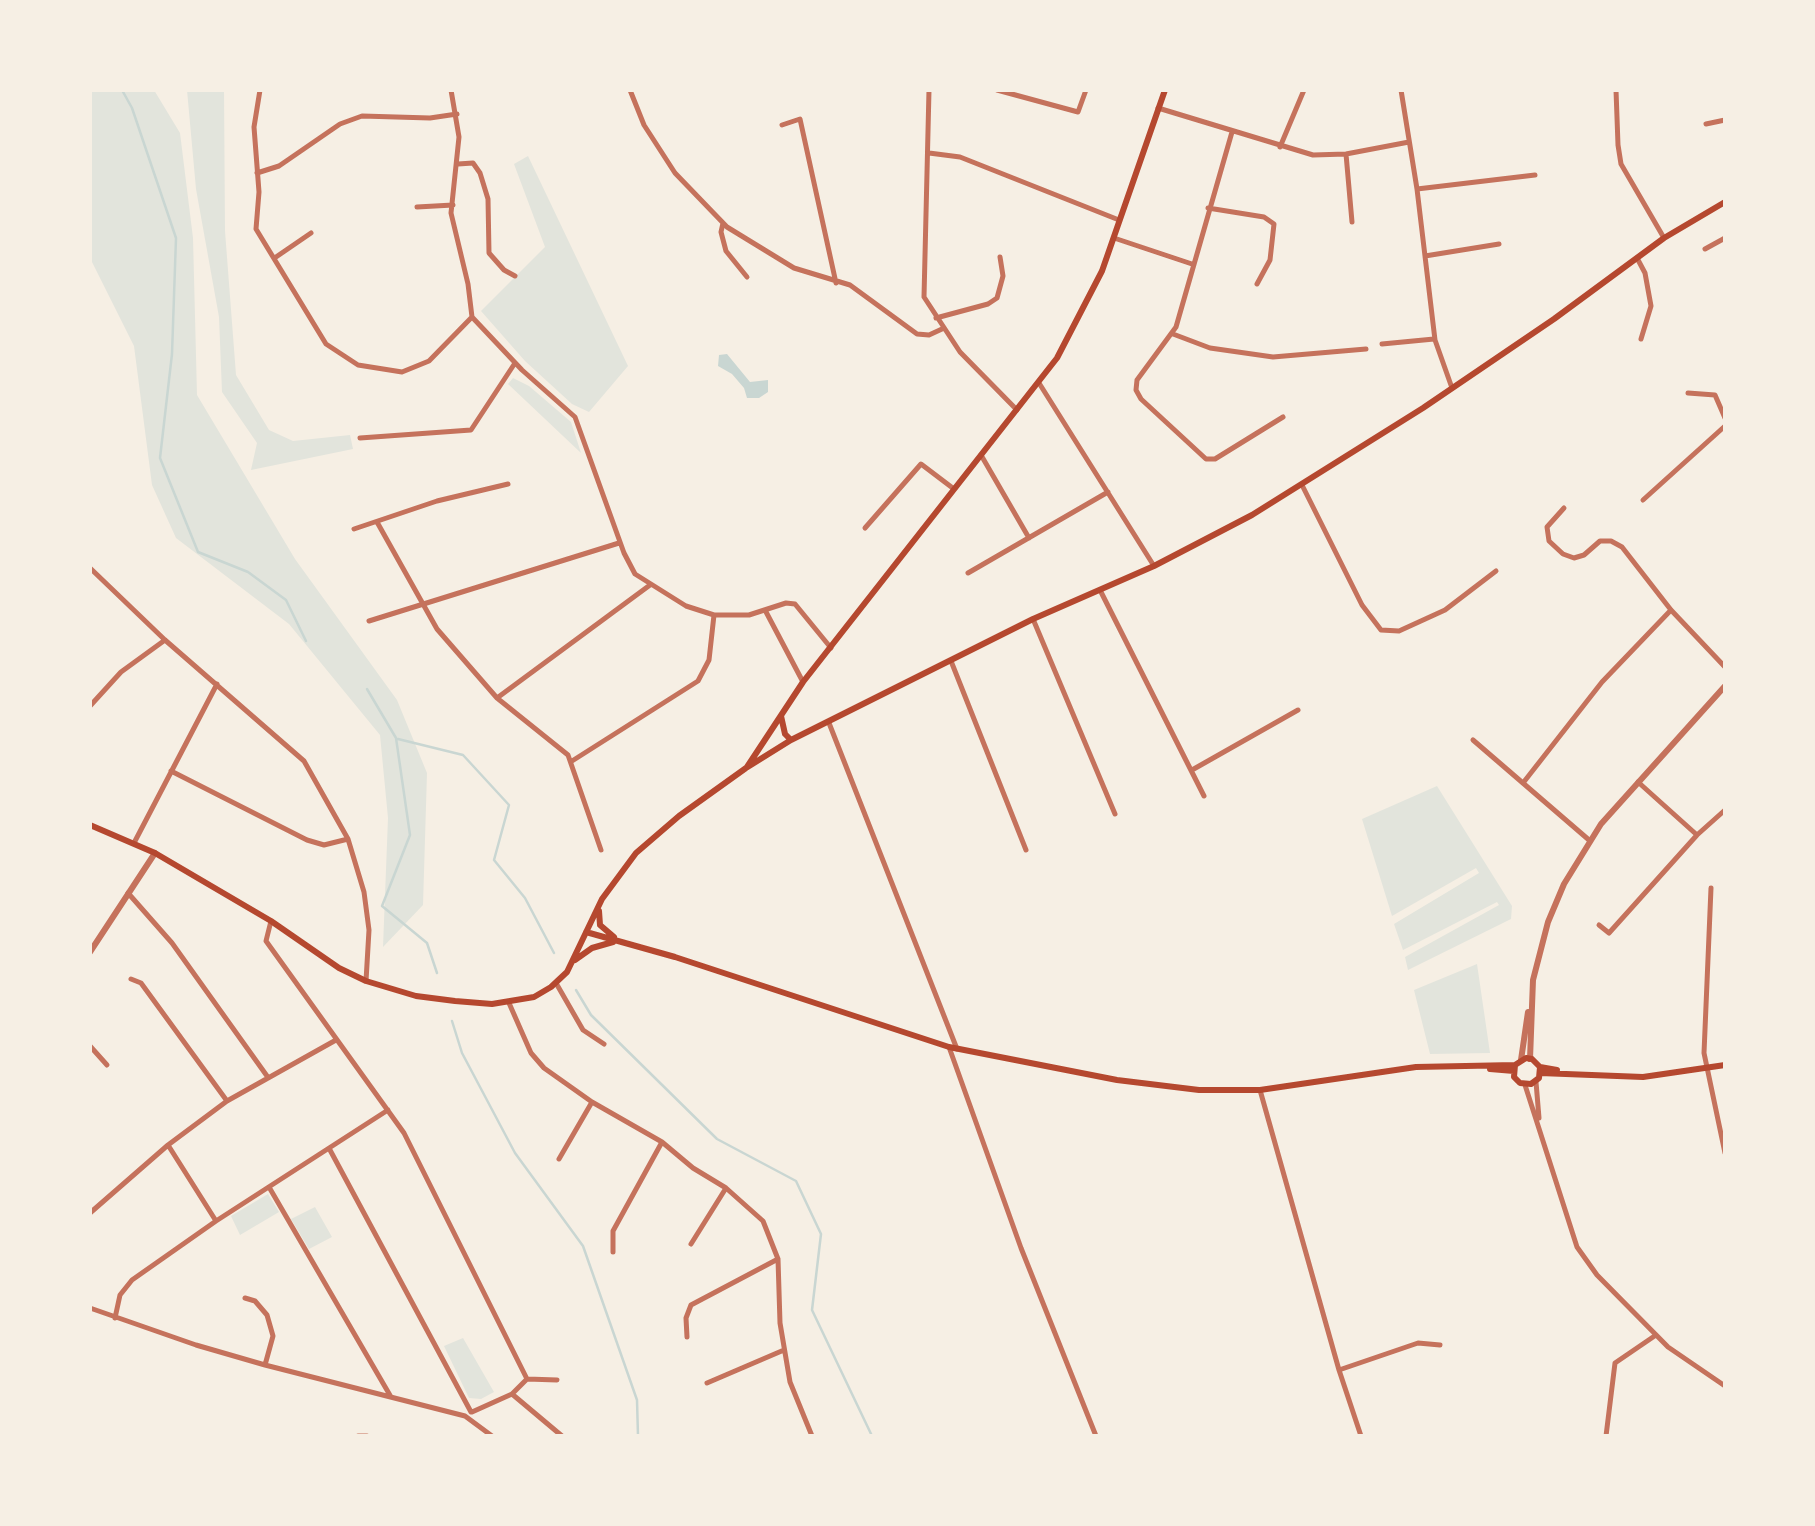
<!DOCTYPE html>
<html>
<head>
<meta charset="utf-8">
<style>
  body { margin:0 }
  #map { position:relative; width:1815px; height:1526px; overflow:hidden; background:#f6efe4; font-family:"Open Sans",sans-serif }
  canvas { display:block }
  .frame { position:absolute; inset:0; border:92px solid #f6efe4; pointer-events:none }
</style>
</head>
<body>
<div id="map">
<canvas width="1815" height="1526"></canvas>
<div class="frame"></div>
</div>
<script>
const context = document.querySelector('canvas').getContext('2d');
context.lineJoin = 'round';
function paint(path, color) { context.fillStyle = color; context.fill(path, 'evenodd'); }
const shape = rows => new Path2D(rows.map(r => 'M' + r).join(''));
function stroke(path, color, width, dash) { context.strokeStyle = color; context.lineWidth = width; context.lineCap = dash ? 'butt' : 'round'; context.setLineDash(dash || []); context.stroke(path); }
const green = shape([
  [90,90,154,90,180,133,193,238,197,395,295,559,397,700,427,773,423,905,383,947,388,818,380,735,289,624,176,538,152,485,134,346,90,258],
  [187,90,224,90,225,231,236,375,269,430,293,441,350,435,353,449,251,470,257,443,222,392,219,317,196,189],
  [528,156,628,366,589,412,572,404,525,361,481,311,545,247,514,164],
  [513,378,529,386,571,422,581,453,508,384],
  [1437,786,1512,906,1511,919,1408,970,1405,957,1499,905,1497,902,1403,950,1394,924,1479,873,1476,868,1392,916,1362,819],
  [1477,964,1490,1053,1430,1054,1414,990],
  [268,1194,279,1212,240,1235,231,1216],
  [315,1207,332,1237,309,1249,291,1219],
  [463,1338,494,1392,481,1399,469,1398,444,1346]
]);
const water = shape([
  [727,354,750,382,768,380,768,392,759,398,747,398,744,388,732,374,718,366,719,355]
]);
const stream = shape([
  [122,90,132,108,176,238,172,354,160,458,198,552,248,572,286,600,306,641],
  [367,689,396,738,410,835,382,906,427,943,437,973],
  [398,739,463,755,509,805,494,860,525,898,554,953],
  [576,990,591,1015,717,1139,796,1181,821,1234,812,1310,872,1436],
  [452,1021,462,1053,515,1153,583,1246,637,1400,638,1436]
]);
const minor = shape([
  [260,90,254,127,259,192,256,229,326,344,358,365,402,372,429,361,472,317,468,284,451,213,459,137,451,90],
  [630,90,644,125,675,173,727,227,794,268,850,285,917,334,929,335,942,329],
  [929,90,924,297,960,352,1017,410],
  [997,90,1078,112,1086,90],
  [1401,90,1417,189,1435,340,1452,388],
  [1616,90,1618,145,1621,164,1664,238],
  [1158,108,1313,155,1346,154,1409,142],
  [1706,124,1725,120],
  [782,125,800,119,836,283],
  [1232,132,1176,327,1137,380,1136,390,1141,399,1206,459,1215,459,1283,417],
  [1280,147,1304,90],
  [929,153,960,157,1119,220],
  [1346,154,1352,222],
  [458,164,473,163,480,173,488,199,489,253,504,270,515,276],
  [257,173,279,166,340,124,362,116,430,118,457,114],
  [1417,189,1535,175],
  [417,207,453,205],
  [1208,208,1264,217,1274,224,1270,260,1257,284],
  [723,223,721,232,726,251,747,277],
  [1114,238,1192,264],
  [1705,249,1725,238],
  [1425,256,1499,244],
  [276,257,311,233],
  [1637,258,1645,273,1651,306,1641,339],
  [472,317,522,370,575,417,624,553,635,574,686,606,714,615,749,615,786,603,795,604,831,648],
  [936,318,988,304,997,298,1003,276,1000,257],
  [1173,334,1210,348,1273,357,1366,349],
  [1382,344,1434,339],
  [1039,383,1154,566],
  [1688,393,1715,395,1725,418],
  [360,438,471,430,515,363],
  [981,455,1029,538],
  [1302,485,1362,605,1381,630,1399,631,1445,610,1496,571],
  [1643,500,1725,426],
  [1564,508,1547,527,1549,541,1563,554,1574,558,1584,555,1600,541,1611,541,1622,547,1671,610,1725,667],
  [377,522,437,629,497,698,568,755,601,850],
  [865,528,921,464,954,489],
  [354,529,437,501,508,484],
  [90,568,165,640,304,761,348,839,364,892,369,930,366,981],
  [968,573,1108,492],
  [1100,590,1204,796],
  [765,610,803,682],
  [1033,619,1115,814],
  [369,621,619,543],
  [951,661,1026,850],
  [497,698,650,585],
  [90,706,121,672,165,640],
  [829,723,957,1049],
  [1473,740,1589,840],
  [572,761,698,681,709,660,714,615],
  [1192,770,1298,710],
  [171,771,307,840,324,845,348,839],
  [1638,782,1697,835],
  [1523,783,1602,682,1671,610],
  [134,843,217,684],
  [1711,888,1704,1053,1725,1153],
  [128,893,172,943,267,1076],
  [271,921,266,941,404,1133,527,1379],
  [1599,925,1609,933,1697,835,1725,810],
  [131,979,141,983,227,1101],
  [556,983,583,1030,604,1044],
  [509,1003,531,1053,544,1068,592,1102,662,1142,693,1168,726,1188,763,1221,778,1259,780,1323,790,1382,812,1436],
  [90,1046,107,1065],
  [949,1047,1021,1248,1096,1436],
  [1536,1082,1539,1118],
  [1525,1085,1577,1247,1597,1275,1668,1347,1725,1386],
  [1260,1090,1339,1370,1361,1436],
  [168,1145,216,1221],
  [330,1150,471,1412],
  [559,1159,592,1102],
  [269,1187,391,1397],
  [90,1213,168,1145,227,1101,336,1040],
  [691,1244,726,1188],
  [613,1252,613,1231,662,1142],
  [245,1298,255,1301,267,1315,273,1336,265,1365],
  [90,1308,196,1345,265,1365,465,1416,492,1436],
  [115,1318,120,1295,132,1280,216,1221,388,1110],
  [687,1337,686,1318,691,1305,778,1259],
  [1339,1370,1418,1343,1440,1345],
  [707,1383,784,1350],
  [512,1394,562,1436],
  [472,1412,512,1394,527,1379,557,1380],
  [358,1436,367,1436],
  [1606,1436,1615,1363,1656,1335]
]);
const tertiary = shape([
  [90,952,155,853],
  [1530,1059,1533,980,1548,922,1564,884,1601,824,1725,686],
  [1521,1060,1528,1012]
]);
const secondary = shape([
  [781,716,785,734,791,740],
  [747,767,803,682,1057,358,1102,271,1165,90],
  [90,825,155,853,271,921,339,968,366,981,416,996,455,1001,492,1004,534,997,551,987,567,972,602,899,636,853,679,816,746,768,791,740,1033,619,1154,566,1252,515,1423,408,1554,319,1664,238,1725,202],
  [599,911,600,925,614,937],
  [586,932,675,957,949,1047,1117,1080,1199,1090,1260,1090,1416,1067,1515,1065],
  [575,960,592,948,613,942],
  [1540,1067,1539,1078,1531,1084,1520,1083,1514,1077,1515,1065,1526,1058,1532,1059,1540,1067,1557,1070],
  [1490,1069,1514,1071],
  [1540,1073,1643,1077,1725,1065]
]);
paint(green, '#e2e4dc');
paint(water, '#c9d6d2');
stroke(stream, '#c9d6d2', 2.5);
stroke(minor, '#c5725c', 5);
stroke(tertiary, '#c5725c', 6);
stroke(secondary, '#b5482f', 6);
</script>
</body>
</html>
